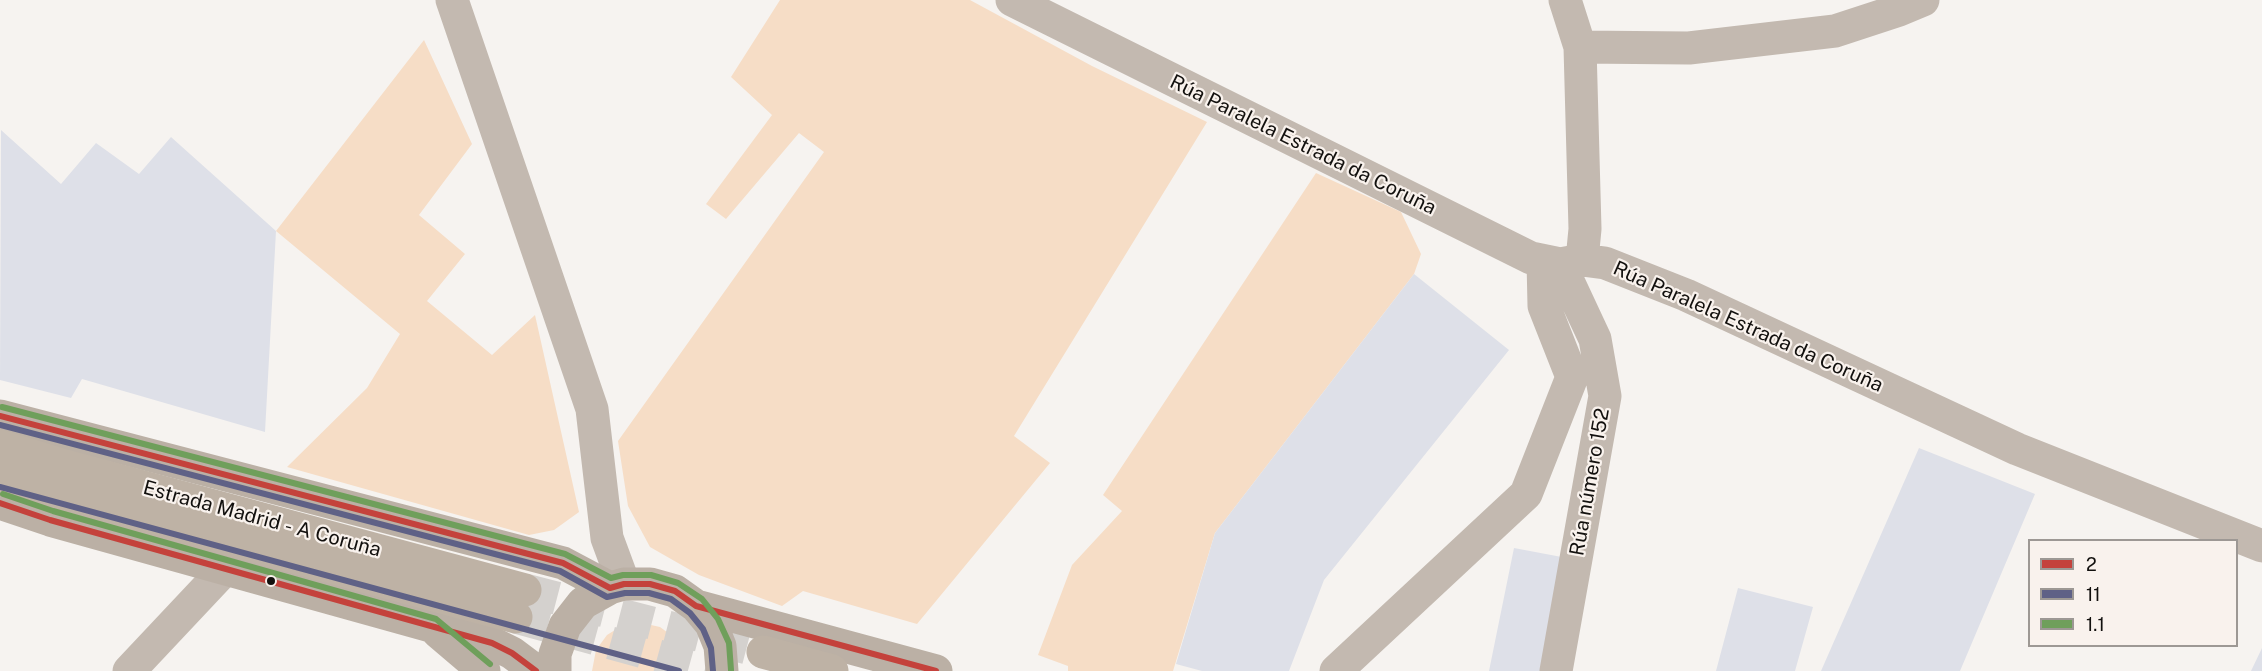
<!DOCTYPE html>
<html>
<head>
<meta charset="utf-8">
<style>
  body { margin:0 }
  #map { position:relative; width:2262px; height:671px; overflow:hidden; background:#f6f3f0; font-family:"Public Sans",sans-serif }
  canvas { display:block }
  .legend { position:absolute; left:2028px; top:539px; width:210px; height:108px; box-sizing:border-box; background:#f9f2ed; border:2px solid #9d9894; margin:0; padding:8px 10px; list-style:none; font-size:18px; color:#12100e }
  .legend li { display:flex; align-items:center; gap:12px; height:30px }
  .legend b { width:30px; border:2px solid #9d9894 }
</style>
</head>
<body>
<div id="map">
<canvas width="2262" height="671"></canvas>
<ul class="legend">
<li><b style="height:8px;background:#c4423c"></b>2</li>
<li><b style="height:8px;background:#5f6186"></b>11</li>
<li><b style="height:8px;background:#6f9f5b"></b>1.1</li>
</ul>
</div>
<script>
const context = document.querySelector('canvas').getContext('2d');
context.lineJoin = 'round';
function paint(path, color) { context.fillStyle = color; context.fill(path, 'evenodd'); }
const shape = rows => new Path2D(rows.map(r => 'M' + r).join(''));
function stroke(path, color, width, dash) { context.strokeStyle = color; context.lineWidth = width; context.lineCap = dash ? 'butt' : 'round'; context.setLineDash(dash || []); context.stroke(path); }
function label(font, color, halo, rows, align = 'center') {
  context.font = font + ' "Public Sans",sans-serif'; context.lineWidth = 4.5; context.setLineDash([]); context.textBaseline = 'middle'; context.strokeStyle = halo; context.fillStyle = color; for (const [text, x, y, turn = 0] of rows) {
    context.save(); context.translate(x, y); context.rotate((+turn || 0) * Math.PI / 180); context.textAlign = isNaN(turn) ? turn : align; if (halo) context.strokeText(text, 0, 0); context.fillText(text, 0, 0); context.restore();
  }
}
const green = shape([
  [780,0,970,0,1092,66,1207,122,1014,436,1050,463,917,624,803,591,782,606,699,575,650,547,628,506,618,441,824,152,799,133,726,219,706,204,772,115,731,77],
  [424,40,472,144,419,215,465,254,427,301,492,355,535,315,579,512,554,530,529,535,287,467,367,388,400,334,276,231],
  [1316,173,1401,212,1421,254,1414,274,1215,533,1173,671,1068,671,1068,666,1038,655,1072,565,1122,511,1103,495],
  [642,623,660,627,675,638,685,654,687,671,592,671,596,650,607,635,623,625]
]);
const building = shape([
  [1,130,61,184,96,143,139,174,171,137,276,231,265,432,82,379,71,398,0,380],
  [1414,274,1509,350,1324,580,1289,671,1202,671,1176,664,1215,533],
  [1919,448,2035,494,1960,671,1821,671],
  [1514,548,1567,558,1544,671,1489,671],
  [1738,588,1813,607,1795,671,1716,671],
  [2262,648,2262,671,2251,671]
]);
const highwayTunnel = shape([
  [525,590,763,652],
  [516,617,713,671]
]);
const minor = shape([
  [452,0,592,409,607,538,624,584],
  [1012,0,1531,258,1560,264,1582,260,1605,263,1686,295,2017,449,2262,546],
  [1565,0,1580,47,1585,229,1582,260],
  [1580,47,1689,48,1835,31,1899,10,1923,0],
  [129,671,225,569],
  [1336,671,1526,494,1572,377,1544,306,1543,261],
  [1556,671,1605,396,1595,339,1560,264]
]);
const major = shape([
  [0,416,563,563,610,588],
  [0,503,50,520,492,643,512,653,536,671],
  [696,606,936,671],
  [438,632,484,671],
  [555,671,555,654,565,626,583,603,610,588,624,584,650,584,675,591,696,606,711,624,720,646,722,671]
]);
const highway = shape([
  [0,446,65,466,525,590],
  [0,478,516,617],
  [763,652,832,671]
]);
const bus1 = shape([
  [0,416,563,563,610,588,624,584,650,584,675,591,696,606,936,671],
  [0,503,50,520,492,643,512,653,536,671]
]);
const bus2 = shape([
  [0,425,560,571,607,597,625,593,649,593,671,599,690,613,703,629,711,648,713,671],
  [0,487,679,671]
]);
const bus3 = shape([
  [2,407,565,554,611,578,623,575,651,575,678,583,702,599,718,619,729,643,731,670],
  [3,494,53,511,436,619,490,664]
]);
const markers = [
  [271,581,5,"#12100e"]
];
const streetNames = [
  ["Rúa Paralela Estrada da Coruña",1303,145,26],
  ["Rúa Paralela Estrada da Coruña",1748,327,24],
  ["Rúa número 152",1590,482,-80],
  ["Estrada Madrid - A Coruña",262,519,15]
];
paint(green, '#f6ddc6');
paint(building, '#dee0e8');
stroke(highwayTunnel, '#d4d1ce', 33, [33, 16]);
stroke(minor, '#c3b9b0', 33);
stroke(major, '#bbb0a5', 33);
stroke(highway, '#beb2a5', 33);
stroke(bus1, '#c4423c', 6);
stroke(bus2, '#5f6186', 6);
stroke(bus3, '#6f9f5b', 6);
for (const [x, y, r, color] of markers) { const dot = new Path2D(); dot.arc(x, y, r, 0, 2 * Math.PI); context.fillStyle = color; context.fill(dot); stroke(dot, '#f9f2ed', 2); }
label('20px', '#12100e', '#f9f2ed', streetNames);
</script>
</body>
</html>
